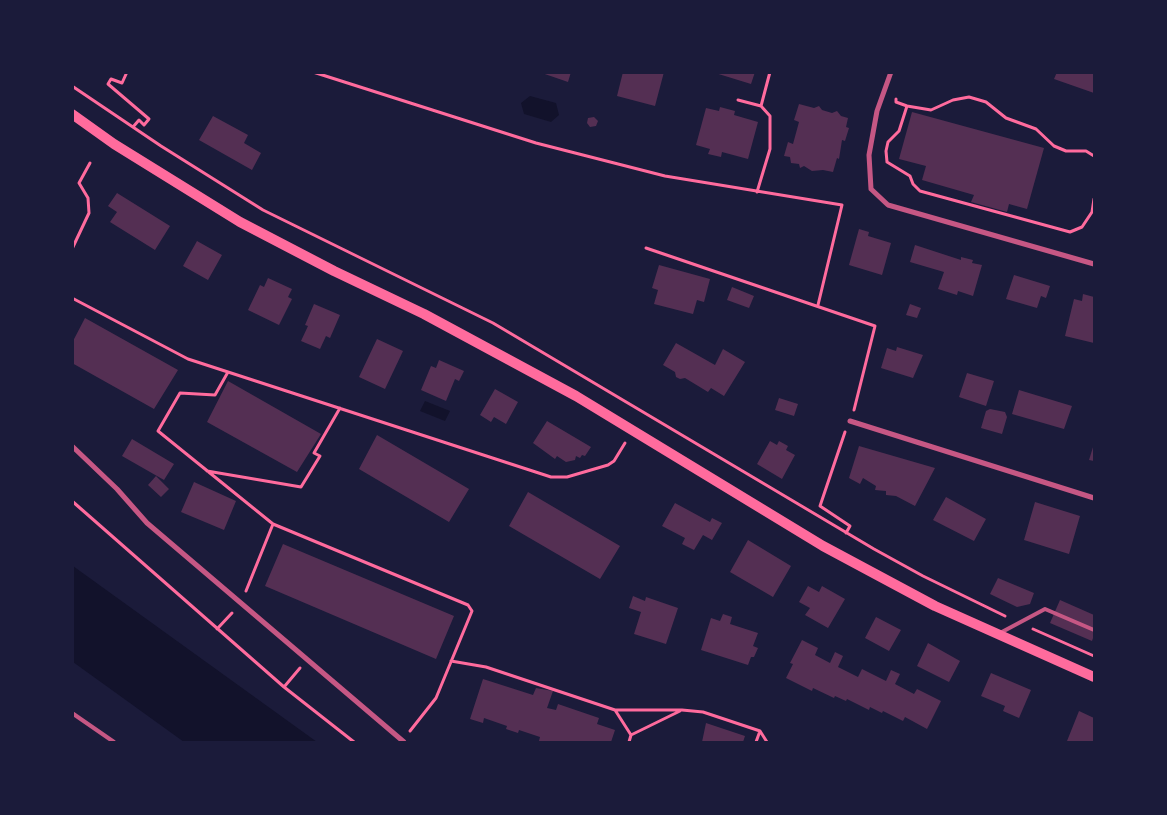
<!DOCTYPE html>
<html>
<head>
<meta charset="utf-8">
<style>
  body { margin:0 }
  #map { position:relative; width:1167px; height:815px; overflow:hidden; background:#1b1b3a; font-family:"PT Sans Narrow",sans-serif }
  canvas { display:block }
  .frame { position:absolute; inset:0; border:74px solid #1b1b3a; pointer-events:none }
</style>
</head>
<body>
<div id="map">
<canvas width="1167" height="815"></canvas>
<div class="frame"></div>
</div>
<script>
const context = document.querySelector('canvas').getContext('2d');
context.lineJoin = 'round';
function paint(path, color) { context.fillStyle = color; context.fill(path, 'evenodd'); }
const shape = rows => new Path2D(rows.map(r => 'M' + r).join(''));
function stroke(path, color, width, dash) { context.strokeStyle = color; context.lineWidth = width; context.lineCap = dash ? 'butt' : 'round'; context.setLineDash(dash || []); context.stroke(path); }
const water = shape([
  [530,96,556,103,559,115,551,122,524,114,521,103],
  [425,401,450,411,445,421,420,411],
  [73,566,317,742,184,742,73,662]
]);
const building = shape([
  [539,72,571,72,568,82],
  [623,72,664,72,655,106,617,96],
  [712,72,755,72,751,84],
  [1057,72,1094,72,1094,93,1054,79],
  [799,104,814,108,819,106,822,110,832,113,837,111,841,116,848,118,846,127,849,128,845,141,842,140,839,159,837,158,833,172,823,170,812,171,804,166,800,168,799,164,791,163,790,157,784,156,788,142,793,144,799,122,794,120],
  [720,107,735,111,734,115,758,122,748,159,722,152,721,157,708,154,710,149,696,145,706,108,719,111],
  [912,112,1044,148,1027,209,1009,204,1007,212,971,202,974,195,922,180,926,166,899,159],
  [213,116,248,135,244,143,261,153,252,170,199,140],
  [594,117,598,121,596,126,590,127,587,123,588,118],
  [117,193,170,226,155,250,110,222,117,212,108,206],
  [859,229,869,232,868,236,891,243,882,275,849,265],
  [197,241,222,255,208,280,183,266],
  [915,245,961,260,961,257,973,260,972,263,982,265,973,296,958,291,957,295,938,289,944,272,910,262],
  [659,265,710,279,704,302,697,300,693,314,654,304,658,290,652,288],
  [1014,275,1050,286,1046,298,1041,296,1037,308,1006,299],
  [268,278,292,289,288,297,292,299,279,325,248,310,260,285,264,287],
  [732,287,754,296,749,308,727,300],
  [1083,294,1094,297,1094,343,1065,336,1074,299,1082,301],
  [314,304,340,315,330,338,326,336,320,349,301,341,308,326,305,325],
  [910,304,921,308,917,318,906,315],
  [85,318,178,370,154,409,72,363,72,343],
  [377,339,403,351,385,389,359,377],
  [676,343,715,365,723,349,745,362,724,396,711,388,708,392,685,378,680,379,676,377,675,372,663,365],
  [897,347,923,355,913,378,881,368,887,348,896,351],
  [439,360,464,371,459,381,455,379,446,401,421,390,431,366,436,368],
  [967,373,994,381,986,406,959,397],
  [228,381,321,434,297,472,207,422],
  [495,389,518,402,506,424,494,417,491,422,480,415],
  [1019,390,1072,406,1064,429,1012,414],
  [779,398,798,404,794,416,775,410],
  [990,409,1005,412,1007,417,1002,434,981,428,986,411],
  [547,421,591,447,585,456,582,455,580,458,576,456,575,460,566,462,557,456,555,459,533,443],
  [377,435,469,489,449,522,359,469],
  [132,439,174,464,164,480,122,456],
  [770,441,777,445,779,441,788,446,786,450,795,455,782,479,757,464],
  [1094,444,1094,461,1089,460],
  [859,446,935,468,915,506,896,496,886,495,886,491,875,490,876,486,863,478,860,484,849,478],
  [156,476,169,489,161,497,148,485],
  [194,482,236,501,224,530,181,512],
  [528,492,620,546,600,579,509,526],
  [946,497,986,519,974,541,933,520],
  [1035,502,1080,516,1069,554,1024,540],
  [675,503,710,522,712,518,722,523,712,540,703,535,694,550,682,544,685,538,662,526],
  [748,540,791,566,773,597,730,572],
  [283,544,454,616,436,659,265,586],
  [998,578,1034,593,1030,604,1017,607,990,594],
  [808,586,819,592,822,586,845,599,828,628,805,615,810,608,799,602],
  [633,596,645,601,646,597,678,608,666,644,634,634,641,612,629,608],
  [1060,600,1094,615,1094,635,1092,641,1050,623],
  [723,614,732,617,730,624,758,633,753,646,758,648,754,657,751,657,748,665,701,650,711,618,720,621],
  [876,617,901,630,889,651,865,638],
  [802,640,818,648,815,655,830,663,835,652,843,656,838,667,858,677,862,669,886,681,891,670,900,674,895,684,914,694,917,689,941,701,927,729,905,717,903,721,883,711,882,713,870,707,869,710,847,699,846,701,835,696,834,698,813,688,812,691,786,678,793,664,790,663],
  [928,643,960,661,949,682,917,666],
  [991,673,1031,690,1019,718,1003,711,1005,706,981,696],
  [483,679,533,695,536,688,553,691,547,708,556,710,558,704,599,718,597,724,615,730,611,742,542,742,539,741,540,737,519,730,518,733,506,729,507,726,484,718,483,723,470,719],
  [1079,711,1094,718,1094,742,1067,741],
  [706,723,745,736,743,742,702,742]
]);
const path = shape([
  [127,72,122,83,111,79,108,84,149,119,144,125,139,120,133,127],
  [313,72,536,143,665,176,842,205,818,305],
  [72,86,161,146,263,210,493,323,874,549,923,576,1005,616],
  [896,99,896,102,907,106,931,110,953,100,969,97,986,102,1006,118,1036,129,1054,146,1066,151,1086,151,1094,156],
  [738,100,761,106],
  [907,106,899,131,888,142,886,151,887,162,910,176,913,184,920,191,1070,232,1082,227,1092,212,1094,199],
  [757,192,770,149,770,116,761,106,770,72],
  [646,248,875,326,854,410],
  [72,249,89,213,88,198,79,183,90,163],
  [72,298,188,359,551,477,567,477,608,465,614,461,625,443],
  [228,372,215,395,180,393,158,431,273,524,468,605,472,611,436,698,410,731],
  [845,432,820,506,850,526,846,533],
  [207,471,301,487,320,456,314,453,340,408],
  [72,501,284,687,354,742],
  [246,591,273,524],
  [217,629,232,613],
  [1033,629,1094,656],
  [451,661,486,667,615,710,682,710,703,712,760,731,756,742],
  [284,687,300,668],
  [615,710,631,735],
  [760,731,767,742],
  [629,742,631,735,680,711]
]);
const service = shape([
  [1000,633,1045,609,1094,630],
  [72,713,114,742]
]);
const minor = shape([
  [891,72,877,111,869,155,871,189,888,205,1094,264],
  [850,421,1094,498],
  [72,446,117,489,147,523,404,742]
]);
const secondary = shape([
  [72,114,114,144,240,222,334,271,424,314,576,396,823,546,935,606,1094,677]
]);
paint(water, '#12122b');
paint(building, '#542f53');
stroke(path, '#ff6b9d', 3);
stroke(service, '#c65784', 4);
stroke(minor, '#c65784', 5);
stroke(secondary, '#ff6b9d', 10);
</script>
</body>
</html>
